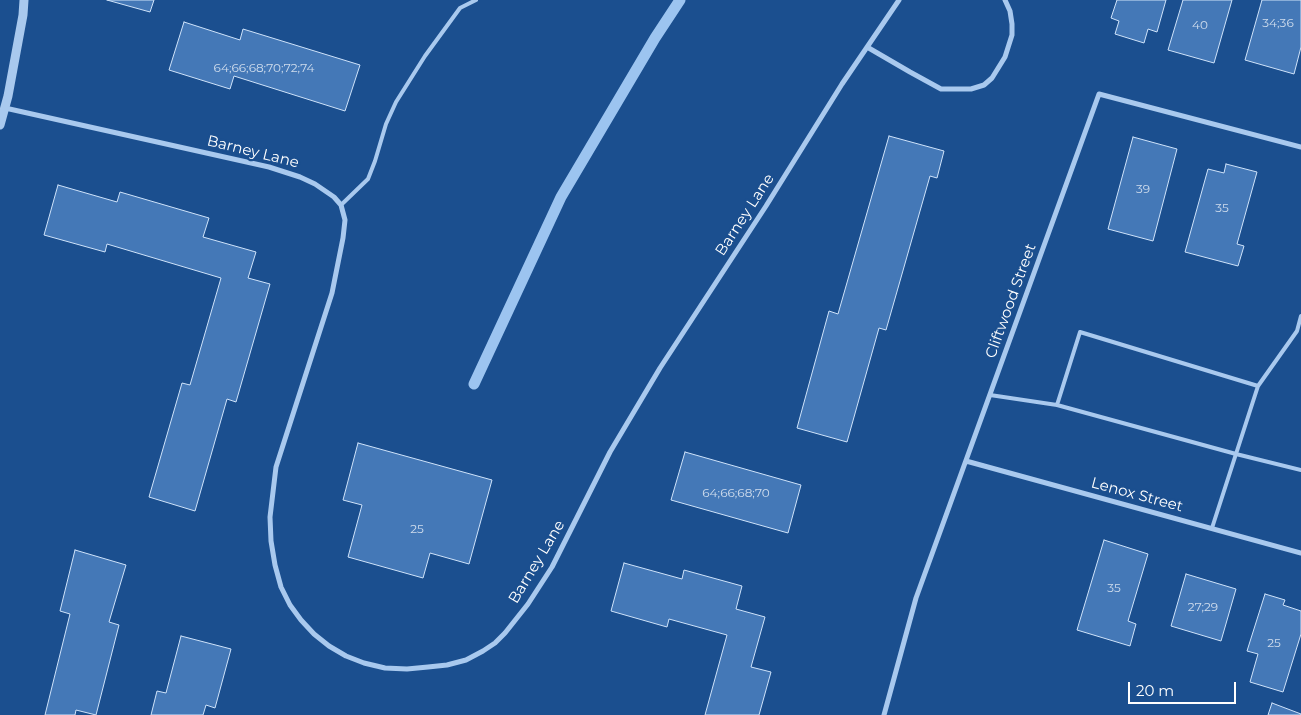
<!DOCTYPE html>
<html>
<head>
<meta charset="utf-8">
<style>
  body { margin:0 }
  #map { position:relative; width:1301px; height:715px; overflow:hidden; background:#1b4f8f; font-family:Montserrat,sans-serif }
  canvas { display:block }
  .scale { position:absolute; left:1128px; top:682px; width:108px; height:22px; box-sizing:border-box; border:2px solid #fff; border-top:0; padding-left:6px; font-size:15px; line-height:18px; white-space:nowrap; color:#fff; -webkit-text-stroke:4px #1b4f8f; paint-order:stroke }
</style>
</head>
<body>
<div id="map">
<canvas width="1301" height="715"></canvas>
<div class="scale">20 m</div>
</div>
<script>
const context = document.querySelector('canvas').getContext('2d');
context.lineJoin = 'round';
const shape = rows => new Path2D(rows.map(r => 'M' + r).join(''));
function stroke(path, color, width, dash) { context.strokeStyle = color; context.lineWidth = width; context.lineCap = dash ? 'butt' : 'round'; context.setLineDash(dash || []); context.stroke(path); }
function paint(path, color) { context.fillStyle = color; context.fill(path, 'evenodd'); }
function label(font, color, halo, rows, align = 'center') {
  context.font = font + ' Montserrat,sans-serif'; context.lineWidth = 4.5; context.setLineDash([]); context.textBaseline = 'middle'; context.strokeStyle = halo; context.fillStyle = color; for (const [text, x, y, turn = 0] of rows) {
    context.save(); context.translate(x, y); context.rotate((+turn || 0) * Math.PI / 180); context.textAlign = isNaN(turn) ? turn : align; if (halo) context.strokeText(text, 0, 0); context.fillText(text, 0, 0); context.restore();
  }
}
const stream = shape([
  [474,384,561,197,655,38,680,0]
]);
const building = shape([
  [107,0,154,0,150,12,107,0],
  [1117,0,1166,0,1157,32,1148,29,1144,43,1115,34,1119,21,1111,18,1117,0],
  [1183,0,1232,0,1214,63,1168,50,1183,0],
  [1262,0,1301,0,1301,47,1294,74,1245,60,1262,0],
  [184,22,240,40,243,29,360,65,345,111,234,76,230,89,169,70,184,22],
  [889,136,944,151,937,178,930,176,886,330,879,328,847,442,797,428,829,311,838,314,889,136],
  [1133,137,1177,149,1153,241,1108,229,1133,137],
  [1226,164,1257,172,1237,244,1244,246,1238,266,1185,252,1208,169,1224,173,1226,164],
  [58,185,117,202,120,192,209,218,203,237,256,252,248,278,270,284,236,402,227,399,195,511,149,497,182,383,190,385,221,278,107,244,105,252,44,235,58,185],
  [358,443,492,480,469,564,430,553,423,578,348,557,362,505,343,500,358,443],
  [685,452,801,485,788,533,671,500,685,452],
  [1104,540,1148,554,1128,621,1136,624,1130,646,1077,630,1104,540],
  [75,550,126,565,109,622,119,625,96,715,76,710,75,715,45,715,70,614,60,611,75,550],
  [624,563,682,579,684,570,742,586,736,609,765,617,751,667,771,672,759,715,705,715,727,635,669,619,667,627,611,611,624,563],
  [1186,574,1236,589,1221,641,1171,626,1186,574],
  [1265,594,1285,600,1283,605,1301,611,1301,634,1283,692,1250,682,1258,654,1247,651,1265,594],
  [181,636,231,649,215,708,206,705,203,715,151,715,157,691,166,693,181,636],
  [1272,703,1301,714,1301,715,1268,715,1272,703]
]);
const service = shape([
  [341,205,368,179,375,161,386,124,396,102,425,56,460,8,476,0],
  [1258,386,1297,331,1301,316],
  [990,395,1057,405,1236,454,1301,470],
  [1057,405,1080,332,1258,386,1212,528]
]);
const minor = shape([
  [867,47,910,72,941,89,971,89,984,85,992,78,1005,57,1012,35,1012,24,1010,11,1005,0],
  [5,108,269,167,300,177,315,184,334,197,341,205,345,220,343,238,332,293,276,467,270,517,271,541,275,565,281,587,290,605,301,620,314,634,329,646,346,656,364,663,385,668,407,669,428,667,447,665,466,660,483,651,495,643,505,633,528,604,552,567,610,452,660,368,766,206,842,84,899,0],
  [966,461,1301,553],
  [884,715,916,598,1099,94,1301,147]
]);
const tertiary = shape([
  [0,125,8,96,23,15,24,0]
]);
const numberNames = [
  ["34;36",1278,23],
  ["40",1200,25],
  ["64;66;68;70;72;74",264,68],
  ["39",1143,189],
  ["35",1222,208],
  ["64;66;68;70",736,493],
  ["25",417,529],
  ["35",1114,588],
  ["27;29",1203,607],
  ["25",1274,643]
];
const streetNames = [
  ["Barney Lane",253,152,14],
  ["Barney Lane",745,215,-57],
  ["Cliftwood Street",1011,301,-70],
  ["Lenox Street",1137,495,15],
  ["Barney Lane",537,562,-59]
];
stroke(stream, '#9cc4f0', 11);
paint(building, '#4478b7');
stroke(building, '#cfe3fa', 1);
stroke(service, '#a9c9ee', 4);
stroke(minor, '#a9c9ee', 5);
stroke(tertiary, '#a9c9ee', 9);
label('12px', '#d0dded', null, numberNames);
label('15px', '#fff', '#1b4f8f', streetNames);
</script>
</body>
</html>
